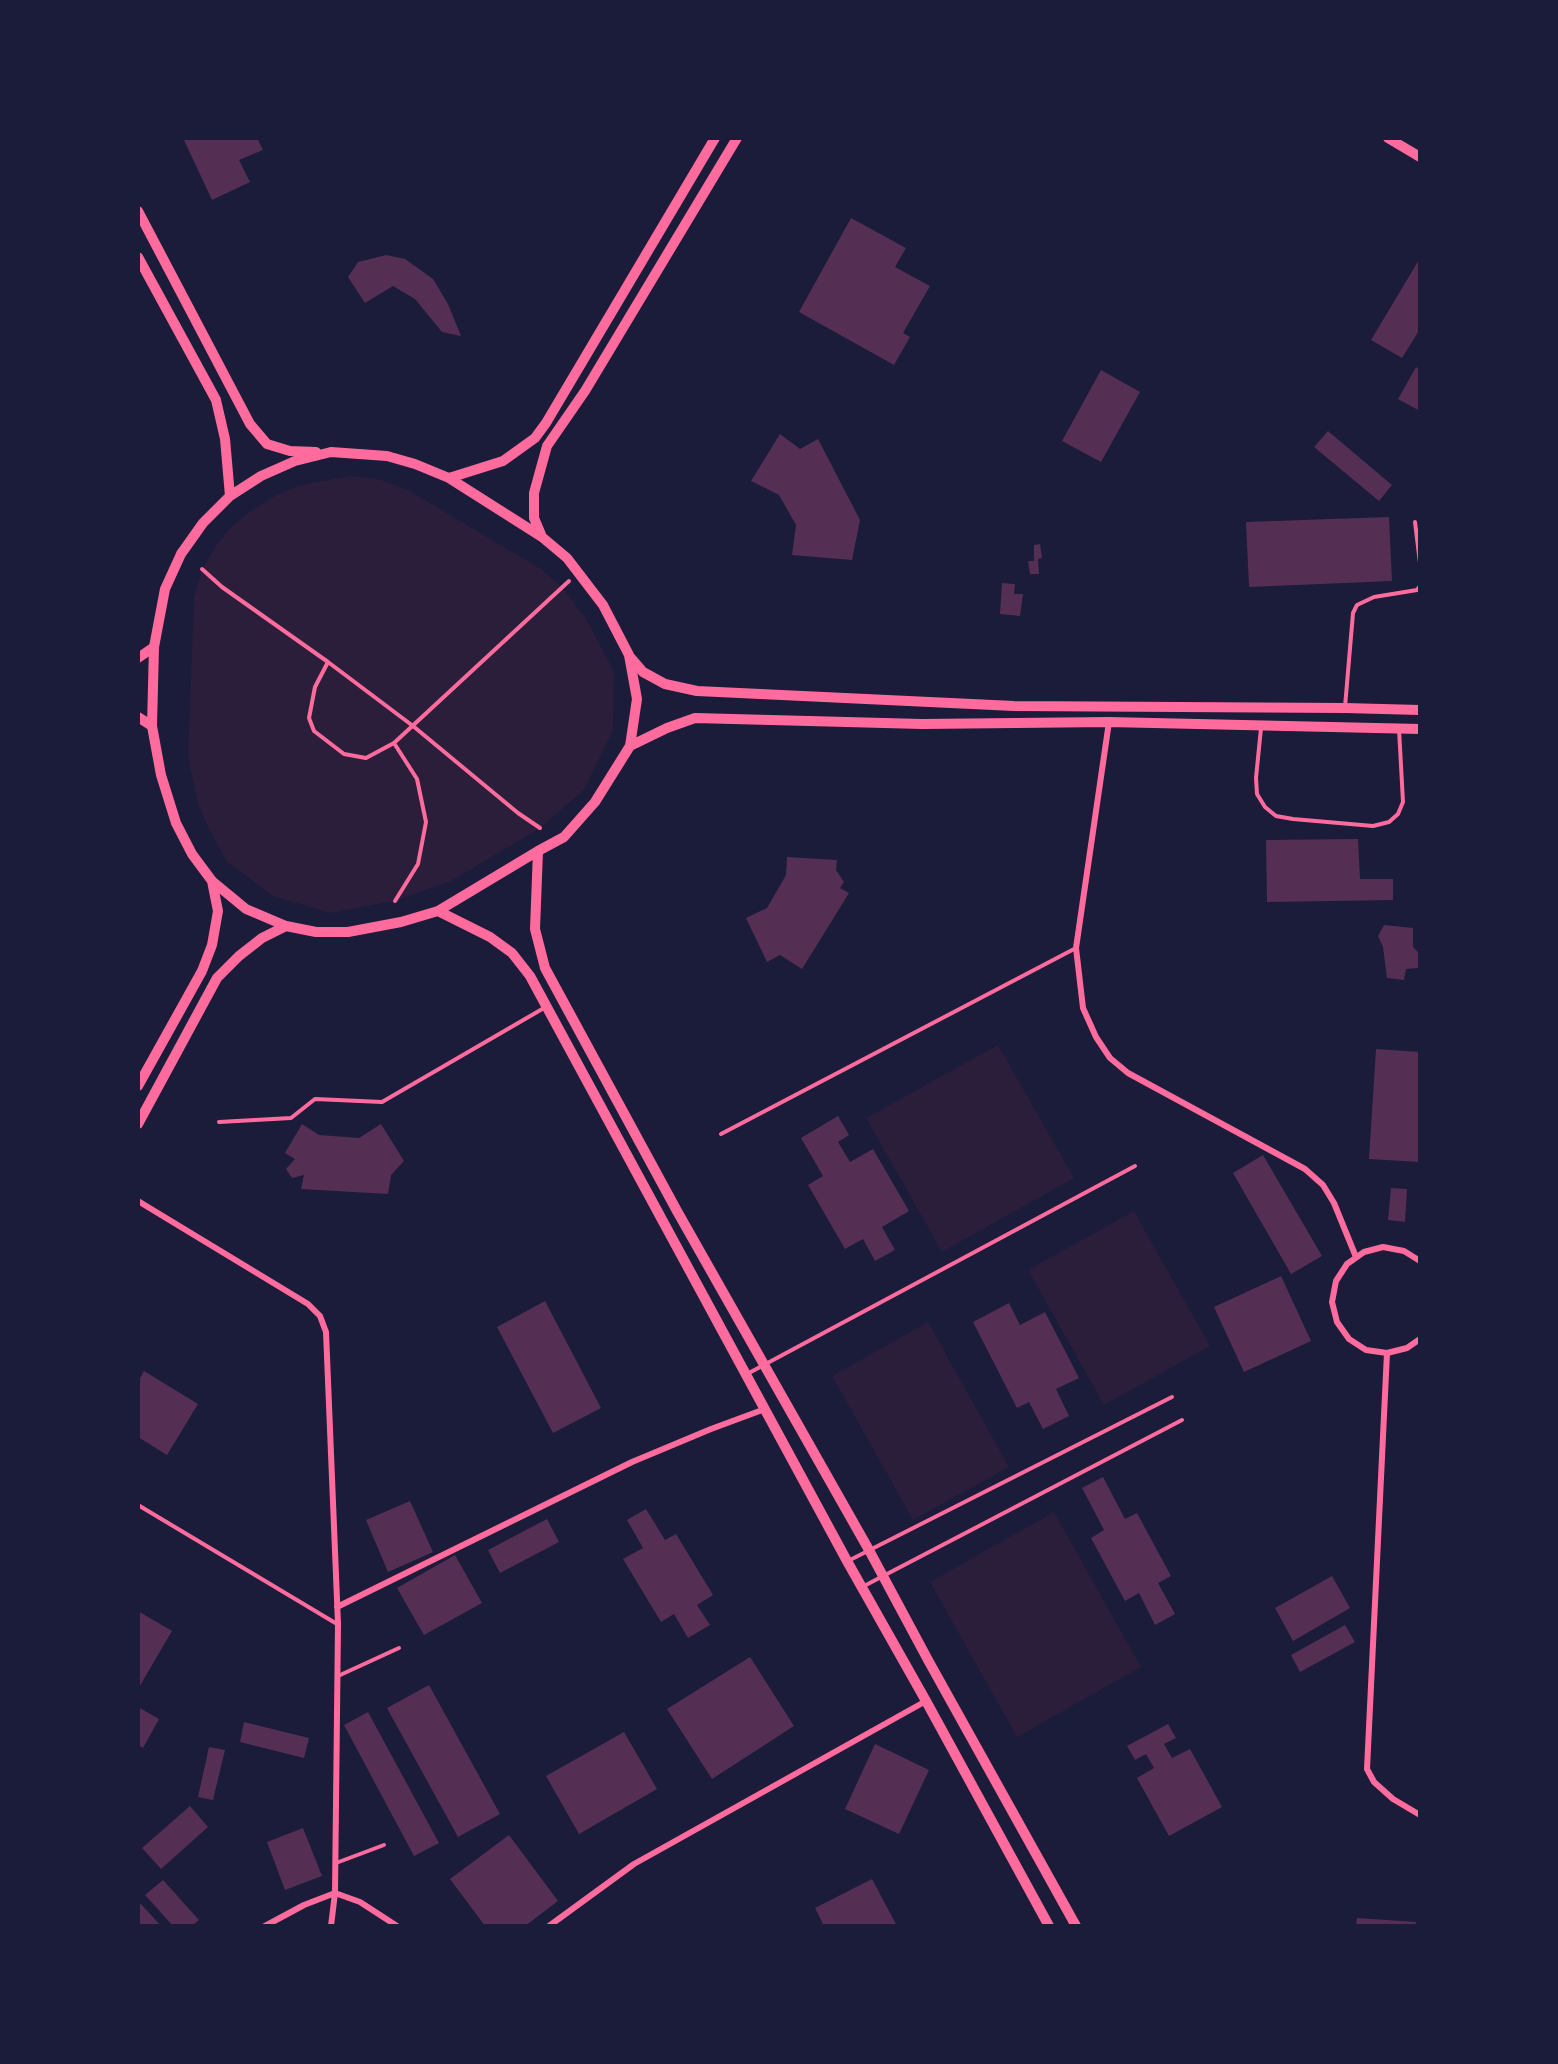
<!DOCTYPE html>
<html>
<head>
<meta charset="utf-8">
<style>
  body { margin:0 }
  #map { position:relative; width:1558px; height:2064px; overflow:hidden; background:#1b1b3a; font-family:Rubik,sans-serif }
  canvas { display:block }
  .frame { position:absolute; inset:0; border:140px solid #1b1b3a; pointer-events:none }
</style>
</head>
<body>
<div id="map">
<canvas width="1558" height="2064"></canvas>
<div class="frame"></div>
</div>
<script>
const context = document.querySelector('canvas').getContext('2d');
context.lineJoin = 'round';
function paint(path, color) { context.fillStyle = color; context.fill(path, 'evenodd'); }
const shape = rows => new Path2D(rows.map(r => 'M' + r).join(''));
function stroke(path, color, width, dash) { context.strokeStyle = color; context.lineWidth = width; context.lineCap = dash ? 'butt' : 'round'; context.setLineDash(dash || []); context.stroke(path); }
const green = shape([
  [350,476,378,479,408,490,541,569,562,587,587,620,614,672,613,730,584,790,540,828,453,880,395,901,330,913,273,896,227,862,208,827,198,804,188,757,194,598,202,569,216,546,231,527,251,511,273,497,297,486],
  [998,1045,1074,1178,942,1252,866,1118],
  [1134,1211,1210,1346,1104,1405,1028,1270],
  [928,1322,1009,1467,913,1520,832,1376],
  [1054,1512,1141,1667,1017,1737,930,1582]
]);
const building = shape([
  [183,138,257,138,263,150,239,160,250,182,212,200],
  [851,218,906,248,895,267,930,286,903,333,910,337,894,365,799,312],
  [386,255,405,259,433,279,448,304,461,336,442,332,415,299,393,286,365,303,348,277,358,262],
  [1420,258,1420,329,1402,358,1371,340],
  [1416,367,1420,370,1420,411,1398,399],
  [1101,370,1140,392,1101,462,1062,441],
  [1328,431,1392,485,1379,501,1314,447],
  [780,434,800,449,818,439,860,520,852,560,792,555,796,525,779,495,751,481],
  [1389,517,1392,581,1249,587,1246,522],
  [1040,544,1042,558,1038,559,1039,574,1030,574,1028,561,1034,561,1034,545],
  [1002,583,1015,584,1014,594,1023,594,1020,616,1000,614],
  [1358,839,1360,879,1393,879,1393,900,1267,902,1266,840],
  [787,857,837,860,836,870,844,882,840,888,849,893,802,969,780,955,767,962,746,918,767,908,786,875],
  [1384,925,1413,928,1413,947,1419,953,1418,968,1406,969,1404,980,1387,978,1383,947,1378,936],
  [1376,1049,1420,1052,1420,1162,1369,1159],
  [838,1116,849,1135,838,1142,850,1162,873,1149,909,1211,882,1227,895,1250,875,1261,863,1239,845,1249,808,1185,823,1176,801,1138],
  [302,1124,319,1135,359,1138,381,1124,404,1161,391,1175,388,1194,301,1189,304,1175,292,1178,286,1169,295,1159,285,1153],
  [1263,1155,1322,1256,1291,1274,1233,1173],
  [1391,1188,1407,1189,1405,1222,1388,1220],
  [1281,1276,1311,1341,1244,1372,1214,1307],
  [545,1301,601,1408,553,1433,497,1327],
  [1009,1303,1020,1325,1045,1312,1079,1378,1056,1389,1069,1416,1043,1429,1029,1402,1017,1408,973,1322],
  [144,1371,198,1404,167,1455,138,1437,138,1382],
  [1103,1477,1125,1519,1137,1513,1171,1576,1158,1583,1175,1614,1155,1625,1139,1593,1125,1601,1091,1538,1104,1530,1082,1488],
  [410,1501,433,1552,388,1572,366,1520],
  [646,1509,665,1540,676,1534,713,1595,697,1605,710,1625,688,1638,674,1614,661,1622,623,1559,643,1548,627,1520],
  [547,1519,559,1542,500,1573,488,1550],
  [455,1555,482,1603,424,1635,397,1588],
  [1332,1576,1350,1608,1293,1641,1275,1608],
  [138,1611,172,1631,138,1689],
  [1345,1625,1355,1642,1300,1672,1291,1655],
  [750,1657,794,1726,712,1779,667,1709],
  [429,1685,500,1814,458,1837,387,1708],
  [138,1707,159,1719,143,1748,138,1745],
  [368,1712,439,1843,414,1856,344,1725],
  [244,1722,309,1738,304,1758,240,1742],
  [1168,1724,1176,1738,1164,1744,1172,1758,1190,1749,1222,1807,1169,1836,1137,1778,1154,1768,1146,1754,1135,1760,1127,1746],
  [624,1732,657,1789,579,1834,546,1776],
  [875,1744,929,1770,899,1834,845,1809],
  [209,1747,225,1750,213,1800,198,1797],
  [190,1806,208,1827,161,1869,142,1848],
  [303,1828,322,1876,285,1890,267,1842],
  [509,1835,558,1901,525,1926,485,1926,450,1879],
  [872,1879,897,1926,824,1926,815,1908],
  [163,1880,199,1920,192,1926,173,1926,145,1895],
  [141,1904,161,1926,140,1926,138,1923,138,1906],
  [1357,1918,1416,1922,1415,1926,1356,1926]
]);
const path = shape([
  [202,569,222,587,328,662,413,726,518,813,540,828],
  [328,662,315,687,309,718,314,731,344,754,366,758,394,743,569,581],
  [394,743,417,779,426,822,418,864,395,901]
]);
const service = shape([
  [1415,522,1420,563],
  [1345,707,1353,613,1357,605,1374,597,1417,590,1420,586],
  [1261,728,1256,778,1257,794,1265,807,1276,816,1293,819,1373,826,1389,822,1398,814,1403,802,1399,729],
  [219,1122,291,1118,315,1099,382,1102,544,1008],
  [721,1134,1076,948],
  [747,1374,1135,1166],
  [138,1505,337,1624],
  [848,1561,1172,1397],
  [864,1586,1182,1420],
  [338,1676,399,1648],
  [336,1863,384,1845]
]);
const minor = shape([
  [1109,722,1076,948,1083,1008,1096,1037,1110,1058,1128,1073,1305,1169,1323,1185,1334,1203,1356,1257],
  [138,1201,308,1304,320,1316,326,1332,338,1624,335,1893,331,1926],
  [1420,1261,1404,1251,1383,1247,1364,1252,1347,1264,1336,1281,1332,1302,1337,1322,1349,1339,1366,1350,1387,1353,1407,1348,1420,1339],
  [1387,1353,1367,1769,1374,1782,1393,1799,1420,1815],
  [337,1607,632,1462,711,1429,765,1409],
  [265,1926,304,1905,335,1893,360,1902,397,1926],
  [549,1926,634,1864,926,1701]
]);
const secondary = shape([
  [1388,138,1420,157],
  [138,211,250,424,267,444,290,451,316,452],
  [138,257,216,400,225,439,230,496],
  [331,452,387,456,415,464,449,478,542,537,567,558,603,605,629,655,637,699,630,746,595,802,564,837,538,851,438,911,401,922,348,932,316,932,286,926,246,909,212,881,192,854,176,823,161,775,152,726,154,647,165,589,181,554,203,523,230,496,261,476,295,461,331,452],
  [449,478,503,461,535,438,546,423,715,138],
  [542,537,534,518,534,493,547,446,585,391,737,138],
  [138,658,154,647],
  [631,658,643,672,665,684,697,691,1014,706,1345,708,1420,710],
  [138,717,152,726],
  [630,746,667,728,695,718,922,724,1109,722,1420,729],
  [538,851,535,929,545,968,677,1211,869,1550,928,1660,1076,1926],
  [438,911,490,937,512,953,530,976,847,1561,926,1701,1049,1926],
  [138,1086,202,971,212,945,218,911,212,881],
  [138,1124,217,978,239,956,262,938,286,926]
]);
paint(green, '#2a1e3b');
paint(building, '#542f53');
stroke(path, '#ff6b9d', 4);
stroke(service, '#ff6b9d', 4);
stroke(minor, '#ff6b9d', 6);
stroke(secondary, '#ff6b9d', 10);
</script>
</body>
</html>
